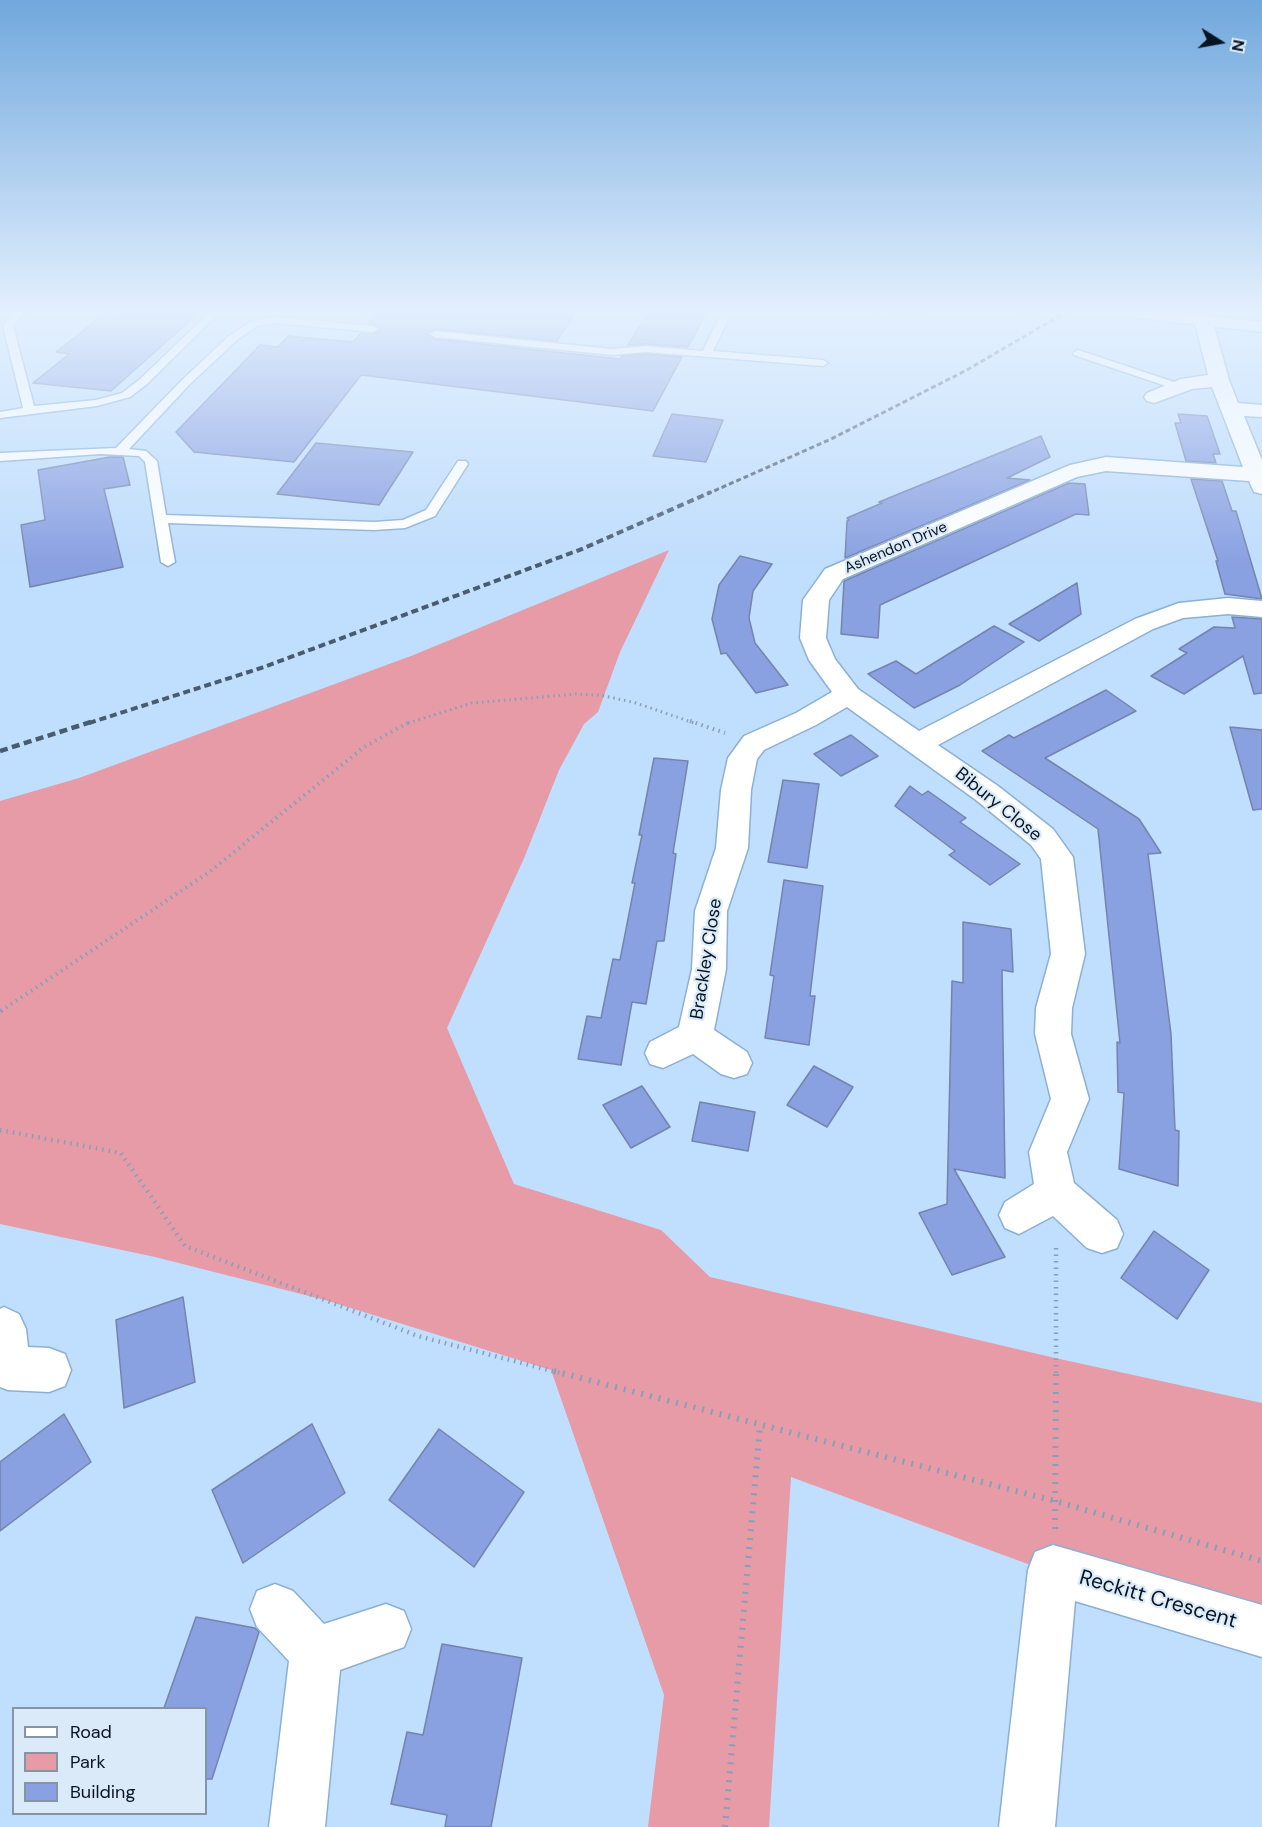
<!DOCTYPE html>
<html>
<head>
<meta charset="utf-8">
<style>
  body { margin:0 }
  #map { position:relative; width:1262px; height:1827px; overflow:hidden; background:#c0defd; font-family:"DM Sans",sans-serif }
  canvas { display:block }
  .legend { position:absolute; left:12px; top:1707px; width:195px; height:108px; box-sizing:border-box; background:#dbeaf9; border:2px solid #8694a3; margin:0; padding:8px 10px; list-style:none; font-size:18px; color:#071421 }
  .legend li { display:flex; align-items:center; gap:12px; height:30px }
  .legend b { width:30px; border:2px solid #8694a3 }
  .north { position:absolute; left:1190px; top:12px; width:60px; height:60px; -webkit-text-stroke:4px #dbeaf9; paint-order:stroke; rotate:101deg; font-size:16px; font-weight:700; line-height:24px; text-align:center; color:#071421 }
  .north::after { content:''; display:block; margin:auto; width:21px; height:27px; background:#071421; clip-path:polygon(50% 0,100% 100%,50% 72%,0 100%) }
</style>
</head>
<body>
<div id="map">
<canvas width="1262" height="1827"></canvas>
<ul class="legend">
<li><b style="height:8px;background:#fff"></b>Road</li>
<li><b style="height:16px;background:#e69ba7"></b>Park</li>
<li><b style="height:16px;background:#89a0e1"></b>Building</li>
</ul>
<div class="north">N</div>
</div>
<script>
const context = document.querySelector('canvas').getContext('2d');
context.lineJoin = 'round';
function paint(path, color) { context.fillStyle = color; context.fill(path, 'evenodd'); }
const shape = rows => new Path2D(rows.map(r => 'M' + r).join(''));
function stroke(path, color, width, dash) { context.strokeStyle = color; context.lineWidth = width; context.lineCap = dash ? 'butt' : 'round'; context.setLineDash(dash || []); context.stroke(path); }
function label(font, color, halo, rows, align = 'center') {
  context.font = font + ' "DM Sans",sans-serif'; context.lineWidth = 4.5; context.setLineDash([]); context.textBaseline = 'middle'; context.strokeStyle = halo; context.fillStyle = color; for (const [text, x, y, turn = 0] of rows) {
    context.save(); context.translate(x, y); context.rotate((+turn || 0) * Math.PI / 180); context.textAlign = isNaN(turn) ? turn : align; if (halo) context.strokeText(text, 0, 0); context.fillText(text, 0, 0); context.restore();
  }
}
const green = shape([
  [669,550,620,652,598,712,584,724,559,770,525,856,447,1028,514,1184,661,1230,710,1277,1055,1358,1262,1403,1262,1650,791,1477,769,1827,648,1827,664,1695,551,1370,325,1300,155,1257,0,1224,0,801,79,778,411,656]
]);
const building = shape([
  [122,311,201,311,111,391,33,383,69,354,56,352,104,314,117,315,122,311],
  [381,311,576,311,557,341,435,329,428,335,435,339,620,359,622,356,646,354,682,357,653,411,361,375,294,462,194,452,176,432,260,345,278,347,288,336,353,342,361,333,373,334,379,331,379,327,369,323,381,311],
  [649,311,708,311,688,347,646,344,628,345,649,311],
  [672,414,723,420,706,462,653,456,672,414],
  [1178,414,1207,416,1220,454,1213,454,1216,463,1186,461,1175,423,1181,423,1178,414],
  [1041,436,1050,457,1007,478,1030,480,845,558,847,521,849,520,847,518,882,503,879,502,1041,436],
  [316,443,413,452,379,505,277,494,316,443],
  [110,457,123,457,130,485,104,489,123,567,30,587,21,525,45,520,38,470,110,457],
  [1191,479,1222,481,1232,511,1236,511,1262,599,1225,594,1216,561,1218,561,1191,479],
  [1069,483,1085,484,1089,515,1076,514,880,605,878,638,841,634,844,581,1069,483],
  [740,556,772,564,753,591,749,618,755,643,788,685,756,693,726,653,721,654,712,619,719,585,740,556],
  [1077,583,1081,614,1039,641,1009,624,1077,583],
  [1232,617,1262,619,1262,693,1254,694,1243,656,1184,694,1151,676,1187,653,1179,649,1214,627,1235,628,1232,617],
  [994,626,1024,642,960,685,914,708,868,674,896,661,916,674,994,626],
  [1106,690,1136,711,1045,758,1139,819,1161,853,1148,854,1171,1034,1175,1130,1179,1131,1178,1186,1119,1169,1124,1093,1118,1092,1117,1042,1120,1043,1098,829,982,751,1009,735,1014,738,1106,690],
  [1230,727,1262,730,1262,809,1253,810,1230,727],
  [851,735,878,756,841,776,814,754,851,735],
  [654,758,688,761,673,853,676,854,664,941,657,941,646,1004,632,1002,621,1065,578,1059,587,1016,601,1018,613,959,620,960,635,883,632,883,642,835,639,835,654,758],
  [783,780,819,784,807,868,768,862,783,780],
  [910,786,922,795,928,791,966,818,960,822,1020,864,990,885,949,855,955,851,895,806,910,786],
  [784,880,823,886,810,996,815,996,809,1045,765,1038,774,976,770,975,784,880],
  [963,922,1011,929,1013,972,1002,970,1005,1178,954,1169,1005,1257,952,1275,919,1213,947,1204,952,981,963,983,963,922],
  [814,1066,853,1087,827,1127,787,1105,814,1066],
  [642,1086,670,1127,631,1148,603,1105,642,1086],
  [700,1102,755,1112,748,1151,692,1141,700,1102],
  [1154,1231,1209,1270,1177,1319,1121,1278,1154,1231],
  [183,1297,195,1382,124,1408,116,1320,183,1297],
  [64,1414,91,1462,0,1531,0,1462,64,1414],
  [312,1424,345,1493,243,1563,212,1490,312,1424],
  [439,1429,524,1492,474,1567,389,1500,439,1429],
  [196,1617,255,1628,259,1632,212,1779,206,1779,206,1708,164,1708,196,1617],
  [442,1644,522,1658,491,1827,445,1827,447,1815,391,1804,407,1732,423,1735,442,1644]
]);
const pathFar4 = shape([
  [839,311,896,314,953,311],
  [1011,311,1099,321]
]);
const pathFar3 = shape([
  [408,723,472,703,576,694,600,695,636,703,694,723]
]);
const pathFar2 = shape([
  [690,721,725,733],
  [1,1011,208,873,364,747,411,721]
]);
const pathFar1 = shape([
  [0,1011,3,1009],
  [0,1130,121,1153,185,1246,418,1336,560,1373],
  [1056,1373,1056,1245]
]);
const path = shape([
  [554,1371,1055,1501,1262,1561],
  [1055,1529,1056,1371],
  [725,1827,760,1425]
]);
const lane = shape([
  [15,311,25,311,13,326,34,406,96,400,122,393,139,380,211,311,221,311,147,384,130,397,97,406,0,418,0,412,23,408,3,326,15,311],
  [366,311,376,311,369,316,364,313,366,311],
  [722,311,732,311,713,351,823,360,828,363,823,366,646,352,612,355,435,337,430,334,435,331,612,349,646,346,703,351,722,311],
  [275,317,373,326,378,329,373,332,275,323,257,326,237,340,190,384,129,449,146,451,157,461,166,515,374,522,403,520,426,510,458,461,466,461,468,464,435,516,405,528,374,530,168,523,175,562,168,566,161,562,145,462,139,456,100,454,0,461,0,453,116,448,182,380,229,336,250,322,275,317],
  [1078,350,1183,385,1184,387,1183,389,1175,389,1074,355,1073,353,1078,350]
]);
const street = shape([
  [1203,314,1209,315,1212,319,1229,380,1238,403,1262,405,1262,417,1244,416,1262,460,1262,494,1254,492,1249,481,1106,471,1077,477,843,579,829,600,826,638,835,659,858,689,919,731,1135,619,1179,603,1228,598,1262,601,1262,617,1228,614,1183,618,1153,629,938,745,998,786,1053,829,1073,857,1085,954,1072,1008,1071,1034,1089,1099,1067,1152,1074,1183,1117,1220,1123,1234,1117,1248,1102,1253,1087,1248,1053,1216,1019,1234,1005,1228,999,1215,1005,1202,1034,1184,1029,1152,1051,1099,1035,1034,1036,1008,1051,954,1041,859,1031,845,976,800,847,707,816,725,764,750,757,759,751,790,748,848,727,911,726,969,714,1030,747,1052,752,1063,747,1074,734,1078,721,1074,693,1054,663,1068,650,1064,645,1053,650,1042,679,1027,692,969,695,911,716,848,721,790,728,758,744,736,796,713,832,692,809,660,800,638,803,600,825,569,1070,465,1106,457,1243,467,1212,387,1192,389,1154,403,1147,401,1144,397,1147,393,1181,379,1208,375,1194,319,1197,315,1203,314],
  [4,1307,19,1314,26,1329,28,1347,49,1348,65,1354,71,1370,65,1386,49,1392,8,1390,0,1387,0,1309,4,1307],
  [1053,1545,1262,1605,1262,1657,1075,1601,1055,1827,999,1827,1028,1570,1035,1552,1053,1545],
  [275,1584,293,1591,324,1624,386,1604,404,1611,411,1629,404,1647,340,1670,325,1827,269,1827,289,1661,257,1627,250,1609,257,1591,275,1584]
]);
const highway = shape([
  [1112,311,1165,311,1262,322,1262,332,1121,316,1115,315,1112,311]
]);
const railFar2 = shape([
  [707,494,831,439,965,371,1068,311]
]);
const railFar1 = shape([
  [89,723,261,668,582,549,711,492]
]);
const rail = shape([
  [0,751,94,721]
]);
const farStreetnames = [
  ["Ashendon Drive",896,548,-23]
];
const streetNames = [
  ["Bibury Close",998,805,39],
  ["Brackley Close",707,959,-81]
];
const nearStreetnames = [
  ["Reckitt Crescent",1158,1600,16]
];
paint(green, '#e69ba7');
paint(building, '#89a0e1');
stroke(building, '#7584ae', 1.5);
stroke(lane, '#8bb0d4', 3);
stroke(street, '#8bb0d4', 3);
stroke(highway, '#8bb0d4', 3);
stroke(pathFar4, '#87a0b9', 2, [1, 3]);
stroke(pathFar3, '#87a0b9', 3, [1.5, 4]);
stroke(pathFar2, '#87a0b9', 4, [1.5, 4.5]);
stroke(pathFar1, '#87a0b9', 4.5, [1.5, 5]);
stroke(path, '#87a0b9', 6, [2, 7]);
paint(lane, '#fff');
paint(street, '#fff');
paint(highway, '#fff');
stroke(railFar2, '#495c6f', 3, [5, 3]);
stroke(railFar1, '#495c6f', 4, [7, 4]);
stroke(rail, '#495c6f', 4.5, [8, 4.5]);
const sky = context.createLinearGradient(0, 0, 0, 566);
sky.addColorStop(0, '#71a8dd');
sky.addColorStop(0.55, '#e3f0fe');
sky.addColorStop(1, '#e3f0fe00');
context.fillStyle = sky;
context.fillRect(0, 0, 1262, 566);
label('15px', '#071421', '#dbeaf9', farStreetnames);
label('18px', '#071421', '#dbeaf9', streetNames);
label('21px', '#071421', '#dbeaf9', nearStreetnames);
</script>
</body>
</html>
